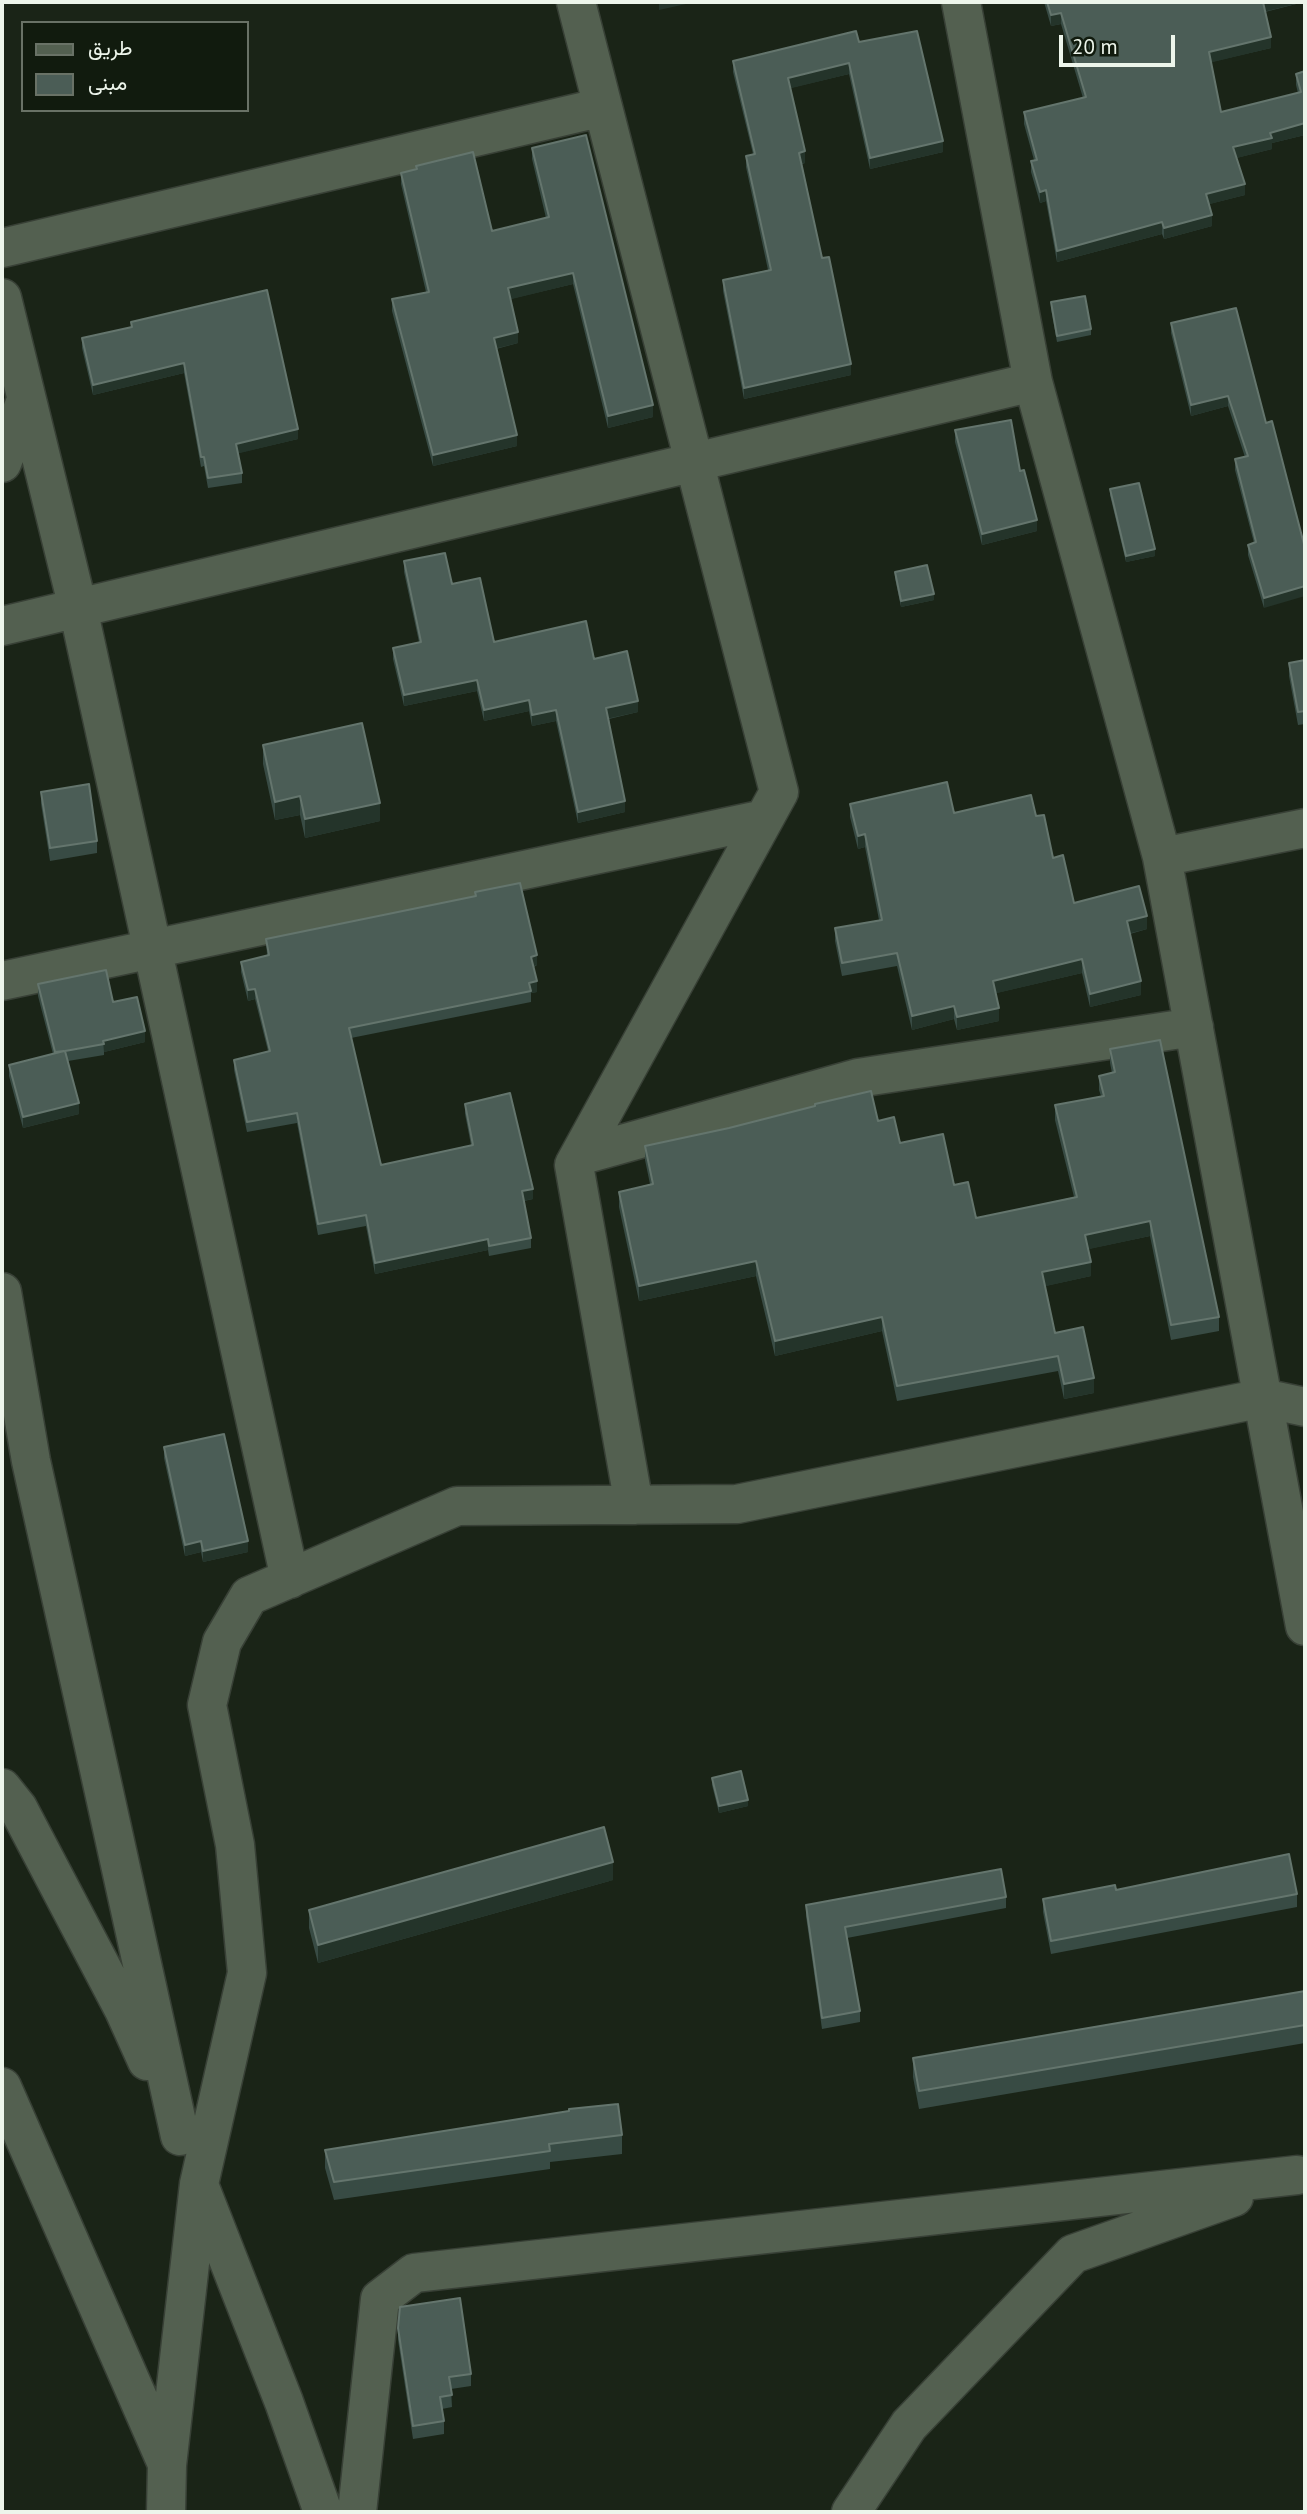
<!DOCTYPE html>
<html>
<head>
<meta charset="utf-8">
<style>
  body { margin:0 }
  #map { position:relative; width:1307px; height:2514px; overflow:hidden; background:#1a2417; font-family:"PT Sans",Vazirmatn,sans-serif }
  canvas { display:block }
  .frame { position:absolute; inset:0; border:4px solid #edf5eb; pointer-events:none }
  .legend { position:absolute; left:21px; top:21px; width:228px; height:91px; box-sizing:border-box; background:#111b0e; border:2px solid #697266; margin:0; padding:9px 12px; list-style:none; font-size:21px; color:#edf5eb }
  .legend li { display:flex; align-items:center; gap:14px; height:35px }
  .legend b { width:35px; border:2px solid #697266 }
  .scale { position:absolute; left:1059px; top:35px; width:116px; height:32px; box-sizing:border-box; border:4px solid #edf5eb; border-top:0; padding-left:9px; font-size:21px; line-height:24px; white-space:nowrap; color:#edf5eb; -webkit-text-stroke:5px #111b0e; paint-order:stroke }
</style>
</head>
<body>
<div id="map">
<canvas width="1307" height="2514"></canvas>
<div class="frame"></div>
<ul class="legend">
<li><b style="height:9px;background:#536050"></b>طريق</li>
<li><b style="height:19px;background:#4b5d56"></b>مبنى</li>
</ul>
<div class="scale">20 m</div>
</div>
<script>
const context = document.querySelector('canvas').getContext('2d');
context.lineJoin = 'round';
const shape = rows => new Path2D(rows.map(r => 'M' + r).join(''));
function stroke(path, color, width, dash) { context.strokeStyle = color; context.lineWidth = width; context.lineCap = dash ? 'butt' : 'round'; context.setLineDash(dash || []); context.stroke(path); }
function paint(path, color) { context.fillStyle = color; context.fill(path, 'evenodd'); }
const minor = shape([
  [576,2,779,792,574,1165,634,1505],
  [961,2,1033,382,1162,857,1305,1626],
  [2,248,603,107],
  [2,298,78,608,290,1579],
  [2,463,26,400],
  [2,626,1033,382],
  [1162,857,1305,828],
  [2,981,764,819],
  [579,1156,858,1078,1194,1027],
  [2,1292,31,1461,180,2136],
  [2,1788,18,1808,124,2010,147,2061],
  [2,2087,167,2464],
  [201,2190,284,2402,323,2512],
  [166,2512,167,2465,199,2184,247,1973,235,1845,207,1705,222,1642,249,1596,457,1506,737,1504,1263,1398,1305,1407],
  [357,2512,380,2299,414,2273,1297,2175],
  [851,2512,909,2425,1073,2254,1234,2197]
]);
const wall = shape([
  [1044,2,1304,2,1265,12,1271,48,1211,62,1221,112,1298,93,1296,85,1296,74,1305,71,1305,135,1272,143,1272,149,1236,158,1245,195,1209,204,1212,226,1164,239,1162,234,1057,262,1046,201,1040,203,1031,172,1031,161,1034,160,1024,124,1024,112,1083,98,1061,24,1051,26],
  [859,42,943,152,870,169,849,74,790,88,805,163,802,164,822,258,851,375,744,399,723,291,723,280,768,270,746,167,746,156,753,154,733,72,733,61],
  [532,148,653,417,608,428,573,284,510,299,518,343,496,349,517,446,433,466,392,311,392,299,426,292,401,184,401,173,416,170,416,166,492,231,546,218,532,159],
  [1051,302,1091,329,1091,335,1057,342,1051,309],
  [131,322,298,439,238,453,242,473,242,483,208,488,204,466,201,467,184,373,93,395,82,348,82,338,131,327],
  [1171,323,1266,423,1264,608,1248,555,1248,545,1254,543,1235,470,1235,459,1245,457,1228,406,1191,416,1171,333],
  [955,430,1020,471,1037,531,982,545,955,442],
  [1110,489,1155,556,1126,562,1110,495],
  [404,561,452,584,494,642,594,659,638,712,609,719,625,812,578,823,556,721,532,726,529,711,484,721,477,691,404,706,393,659,393,648,419,642,404,572],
  [895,572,934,600,901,607,895,578],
  [1305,660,1305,724,1298,725,1289,676,1289,663],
  [263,745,380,821,305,838,300,815,275,820,263,764],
  [41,792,97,841,97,853,50,861,41,804],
  [850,804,954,813,1036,816,1074,903,1147,929,1130,934,1141,995,1090,1007,1082,973,996,993,999,1021,957,1030,954,1019,912,1030,897,966,842,976,835,941,835,928,879,920,865,847,858,849,850,817],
  [475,892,537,965,534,967,537,992,531,993,531,1002,351,1038,381,1165,471,1145,465,1114,465,1104,533,1199,524,1201,531,1238,531,1248,489,1256,488,1250,375,1274,366,1226,318,1235,297,1123,247,1132,234,1070,234,1060,268,1051,255,999,248,1001,241,972,241,962,267,955,266,939,475,896],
  [38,984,113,1002,145,1042,104,1052,104,1055,68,1061,79,1114,23,1128,9,1076,9,1065,53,1054,38,996],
  [1110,1049,1219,1317,1219,1331,1171,1340,1150,1236,1088,1249,1091,1276,1045,1286,1055,1333,1094,1393,1064,1399,1058,1371,897,1401,882,1331,775,1356,756,1276,639,1301,619,1207,619,1192,650,1184,645,1160,645,1146,878,1121,900,1143,954,1185,976,1218,1074,1197,1055,1120,1055,1105,1101,1096,1099,1090,1099,1076,1112,1073,1110,1063],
  [164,1447,248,1552,203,1562,201,1552,185,1556,164,1458],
  [712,1778,748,1806,719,1813,712,1785],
  [613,1880,318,1963,309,1928,309,1910],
  [1116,1890,1297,1894,1297,1907,1051,1954,1043,1912,1043,1899],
  [1006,1897,1006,1908,847,1938,860,2011,860,2022,822,2029,806,1916,806,1905],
  [1305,1991,1305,2043,919,2109,913,2077,913,2058],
  [622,2135,622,2154,550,2162,550,2169,334,2200,325,2168,325,2150],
  [398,2328,471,2374,471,2386,451,2389,452,2407,442,2409,444,2421,444,2434,413,2439,398,2340]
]);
const shadedWall = shape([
  [659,2,695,2,659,10],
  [1263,2,1304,2,1263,12],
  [1061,13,1061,24,1051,26,1051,15],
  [1271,37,1271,48,1209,63,1209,52],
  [849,63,849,74,788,89,788,78],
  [1305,123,1305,135,1272,143,1272,149,1233,159,1233,147,1270,133],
  [943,141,943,152,870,169,870,158],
  [805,151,805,163,799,164,799,153],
  [1245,184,1245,195,1206,205,1206,194],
  [1046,190,1046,201,1040,203,1040,192],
  [1212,215,1212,226,1164,239,1164,228],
  [1162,222,1162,234,1057,262,1057,251],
  [573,273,573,284,508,300,508,288],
  [518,332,518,343,494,349,494,338],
  [184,363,184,373,93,395,93,385],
  [851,364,851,375,744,399,744,388],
  [1228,396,1228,406,1191,416,1191,405],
  [653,405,653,417,608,428,608,416],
  [298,429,298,439,236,454,236,444],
  [517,435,517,446,433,466,433,455],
  [1037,520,1037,531,982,545,982,534],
  [1155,549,1155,556,1126,562,1126,556],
  [1305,586,1305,596,1264,608,1264,598],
  [934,594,934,600,901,607,901,601],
  [477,680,477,691,404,706,404,695],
  [529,700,529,711,484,721,484,710],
  [638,701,638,712,606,719,606,708],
  [556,710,556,721,532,726,532,715],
  [300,796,300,815,275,820,275,802],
  [625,801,625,812,578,823,578,812],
  [380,803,380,821,305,838,305,819],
  [865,834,865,847,858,849,858,836],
  [1147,916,1147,929,1127,934,1127,921],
  [537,955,537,965,531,967,531,957],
  [1082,959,1082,973,993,994,993,981],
  [537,981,537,992,531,993,529,983],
  [1141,981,1141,995,1090,1007,1090,994],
  [255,989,255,999,248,1001,248,990],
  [954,1006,954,1019,912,1030,912,1016],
  [999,1008,999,1021,957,1030,957,1017],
  [145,1031,145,1042,104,1052,103,1041],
  [79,1103,79,1114,23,1128,23,1117],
  [533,1189,533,1199,522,1201,522,1191],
  [1150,1221,1150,1236,1085,1250,1085,1235],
  [488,1239,488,1250,375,1274,375,1263],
  [756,1261,756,1276,639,1301,639,1286],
  [1091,1262,1091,1276,1042,1287,1042,1272],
  [882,1317,882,1331,775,1356,775,1341],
  [1094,1378,1094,1393,1064,1399,1064,1384],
  [201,1541,201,1552,185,1556,185,1545],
  [248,1541,248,1552,203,1562,203,1551],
  [748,1800,748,1806,719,1813,719,1806],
  [613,1862,613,1880,318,1963,318,1945]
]);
const building = shape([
  [1047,2,1263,2,1271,37,1209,52,1221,112,1301,92,1296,74,1305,71,1305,123,1270,133,1272,138,1233,147,1245,184,1206,194,1212,215,1164,228,1162,222,1057,251,1046,190,1040,192,1031,161,1037,160,1024,112,1086,97,1061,13,1051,15,1047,2],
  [856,31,859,42,917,31,943,141,870,158,849,63,788,78,805,151,799,153,822,258,829,257,851,364,744,388,723,280,771,270,746,156,755,154,733,61,856,31],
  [586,135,653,405,608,416,573,273,508,288,518,332,494,338,517,435,433,455,392,299,429,292,401,173,417,169,416,166,473,152,492,231,549,217,532,148,586,135],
  [267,290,298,429,236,444,242,473,208,478,204,457,201,457,184,363,93,385,82,338,132,327,131,322,267,290],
  [1085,296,1091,329,1057,336,1051,302,1085,296],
  [1236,308,1266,423,1272,421,1305,548,1305,586,1264,598,1248,545,1256,542,1235,459,1248,456,1228,396,1191,405,1171,323,1236,308],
  [1011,420,1020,471,1024,470,1037,520,982,534,955,430,1011,420],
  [1139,483,1155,549,1126,556,1110,489,1139,483],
  [445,553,452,584,480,578,494,642,586,621,594,659,627,651,638,701,606,708,625,801,578,812,556,710,532,715,529,700,484,710,477,680,404,695,393,648,421,642,404,561,445,553],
  [927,565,934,594,901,601,895,572,927,565],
  [1305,660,1305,711,1298,712,1289,663,1305,660],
  [362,723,380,803,305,819,300,796,275,802,263,745,362,723],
  [947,782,954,813,1031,795,1036,816,1044,815,1053,858,1063,855,1074,903,1139,886,1147,916,1127,921,1141,981,1090,994,1082,959,993,981,999,1008,957,1017,954,1006,912,1016,897,953,842,963,835,928,882,920,865,834,858,836,850,804,947,782],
  [89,784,97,841,50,848,41,792,89,784],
  [520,883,537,955,531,957,537,981,529,983,531,991,349,1028,381,1165,473,1145,465,1104,510,1093,533,1189,522,1191,531,1238,489,1246,488,1239,375,1263,366,1215,318,1224,297,1113,247,1122,234,1060,270,1051,255,989,248,990,241,962,269,955,266,939,476,896,475,892,520,883],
  [106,970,113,1002,137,997,145,1031,103,1041,104,1044,65,1051,79,1103,23,1117,9,1065,64,1051,55,1052,38,984,106,970],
  [1160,1040,1219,1317,1171,1325,1150,1221,1085,1235,1091,1262,1042,1272,1055,1333,1083,1327,1094,1378,1064,1384,1058,1356,897,1386,882,1317,775,1341,756,1261,639,1286,619,1192,653,1184,645,1146,729,1128,815,1106,815,1104,871,1091,878,1121,894,1117,900,1143,943,1134,954,1185,968,1182,976,1218,1077,1197,1055,1105,1104,1096,1099,1076,1115,1072,1110,1049,1160,1040],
  [224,1434,248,1541,203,1551,201,1541,185,1545,164,1447,224,1434],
  [741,1771,748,1800,719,1806,712,1778,741,1771],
  [604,1827,613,1862,318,1945,309,1910,604,1827],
  [1289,1854,1297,1894,1051,1941,1043,1899,1115,1885,1116,1890,1289,1854],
  [1001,1869,1006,1897,845,1927,860,2011,822,2018,806,1905,1001,1869],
  [1305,1991,1305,2025,919,2091,913,2058,1305,1991],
  [618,2104,622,2135,549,2144,550,2151,334,2182,325,2150,569,2111,569,2109,618,2104],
  [460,2298,471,2374,449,2377,452,2395,440,2397,444,2421,413,2426,398,2328,400,2307,460,2298]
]);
stroke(minor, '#384036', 41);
stroke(minor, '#536050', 38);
paint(wall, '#384b44');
paint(shadedWall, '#24342a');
paint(building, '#4b5d56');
stroke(building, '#64756d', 2);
</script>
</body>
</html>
